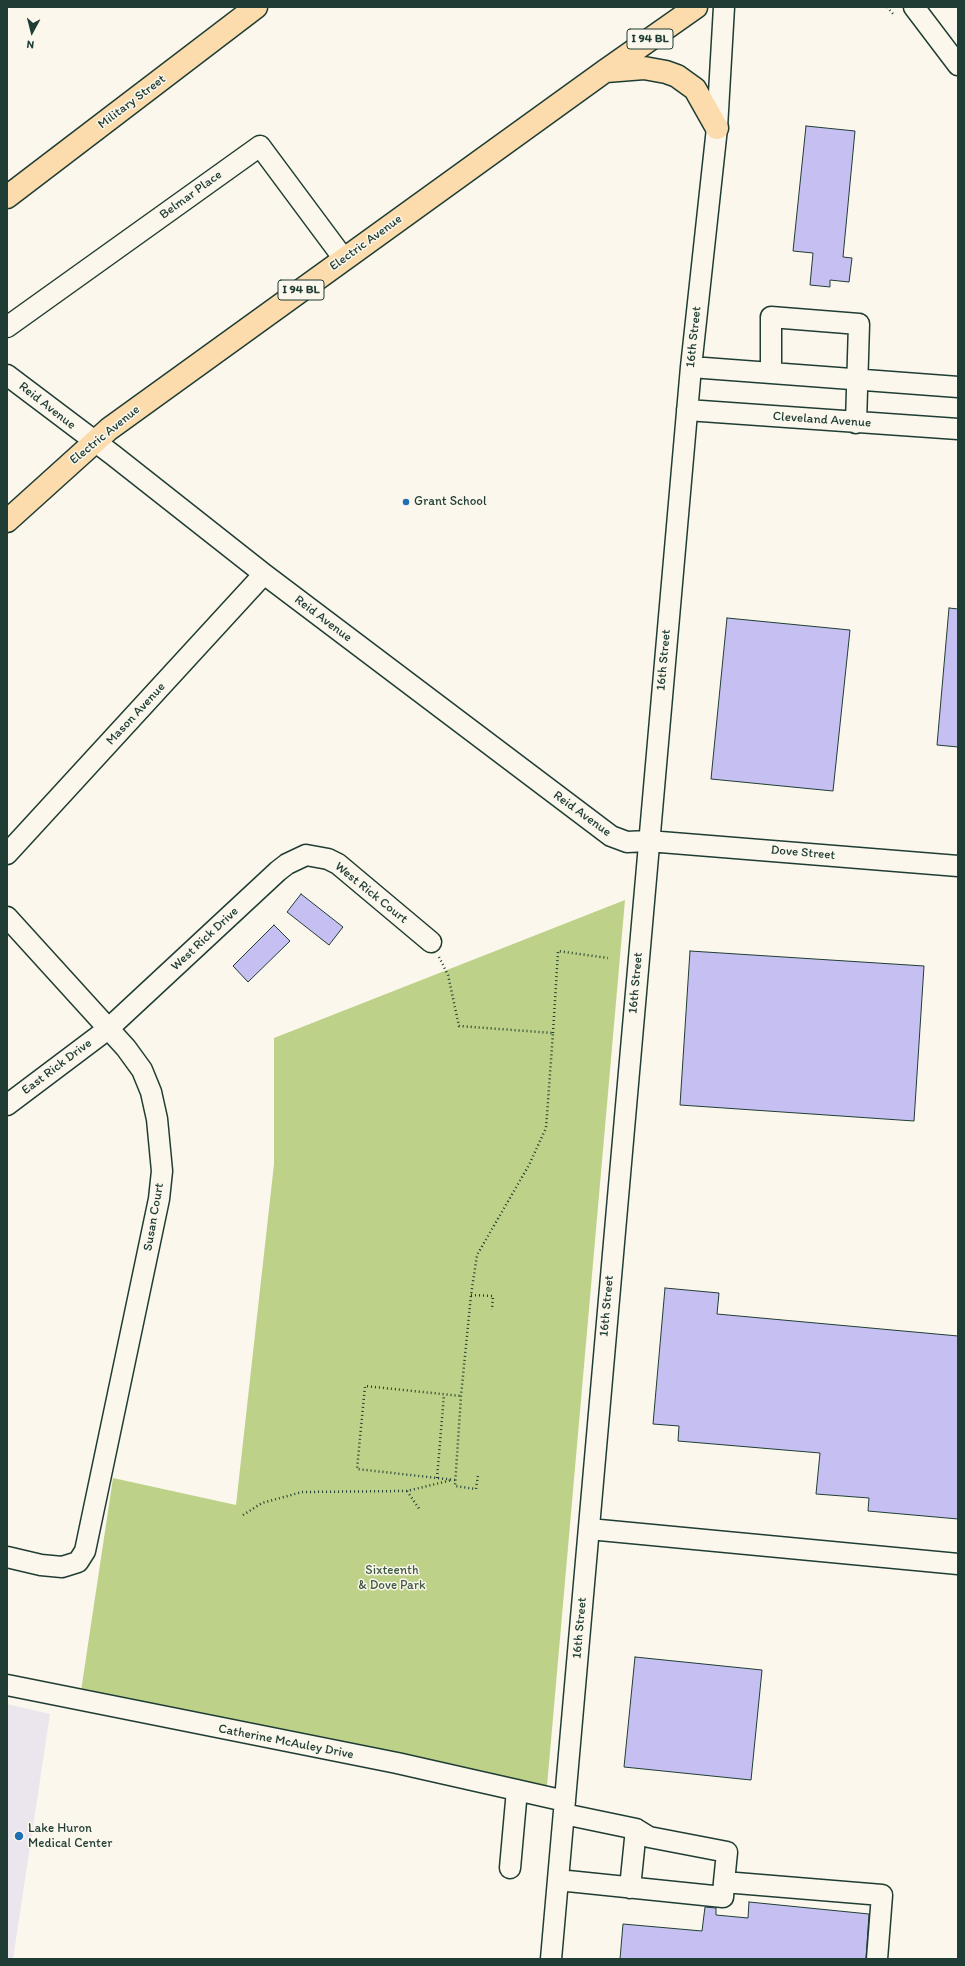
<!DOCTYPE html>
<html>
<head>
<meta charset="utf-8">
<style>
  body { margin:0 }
  #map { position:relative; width:965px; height:1966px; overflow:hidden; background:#fbf7ec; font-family:Itim,sans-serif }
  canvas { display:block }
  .frame { position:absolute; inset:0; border:8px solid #1f3d34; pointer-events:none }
  .north { position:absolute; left:12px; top:12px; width:40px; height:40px; -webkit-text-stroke:3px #fbf7ec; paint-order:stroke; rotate:187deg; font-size:11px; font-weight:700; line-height:16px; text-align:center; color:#1f3d34 }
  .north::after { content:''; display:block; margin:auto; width:14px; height:18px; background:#1f3d34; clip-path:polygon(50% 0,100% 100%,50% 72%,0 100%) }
</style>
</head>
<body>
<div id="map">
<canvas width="965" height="1966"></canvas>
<div class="frame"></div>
<div class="north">N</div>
</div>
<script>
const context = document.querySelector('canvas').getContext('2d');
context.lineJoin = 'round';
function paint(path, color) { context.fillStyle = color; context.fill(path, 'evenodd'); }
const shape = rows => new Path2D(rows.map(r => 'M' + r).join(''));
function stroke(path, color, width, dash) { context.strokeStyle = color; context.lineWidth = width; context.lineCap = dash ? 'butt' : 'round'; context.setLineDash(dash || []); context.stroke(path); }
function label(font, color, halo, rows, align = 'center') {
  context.font = font + ' Itim,sans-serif'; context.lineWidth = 3; context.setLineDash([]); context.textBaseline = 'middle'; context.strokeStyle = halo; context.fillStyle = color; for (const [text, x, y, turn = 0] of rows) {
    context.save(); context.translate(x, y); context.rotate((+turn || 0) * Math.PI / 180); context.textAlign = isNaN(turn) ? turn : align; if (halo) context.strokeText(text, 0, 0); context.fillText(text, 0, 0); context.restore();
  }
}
const built = shape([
  [7,1704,50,1714,13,1959,7,1959]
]);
const green = shape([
  [625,900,547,1786,81,1691,113,1478,236,1505,274,1164,274,1038]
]);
const building = shape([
  [806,126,855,131,843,257,852,258,849,282,830,280,830,287,810,285,813,253,793,251,806,126],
  [949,608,958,609,958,747,937,745,949,608],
  [727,618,850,630,833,791,711,779,727,618],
  [301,894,343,927,329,945,287,912,301,894],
  [274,925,290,941,248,982,233,966,274,925],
  [690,951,924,966,914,1121,680,1105,690,951],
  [665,1288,719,1293,717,1314,958,1336,958,1519,868,1511,869,1498,816,1494,820,1453,678,1441,679,1426,653,1424,665,1288],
  [635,1657,762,1670,751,1780,624,1767,635,1657],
  [749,1902,869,1914,866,1959,620,1959,623,1924,702,1931,705,1907,716,1908,716,1915,748,1918,749,1902]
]);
const path = shape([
  [887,7,894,15],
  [439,957,448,975,459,1026,553,1033,546,1128,529,1165,477,1255,471,1295,461,1396,455,1486,476,1489,478,1475],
  [553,1033,558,951,608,958],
  [471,1295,493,1296,492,1310],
  [437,1478,444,1395],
  [455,1480,357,1469,365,1386,461,1396],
  [407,1491,420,1510],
  [243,1515,262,1503,302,1492,407,1491,452,1480]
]);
const minor = shape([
  [914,7,958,65],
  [7,327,260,146,344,259],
  [691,367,958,387],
  [771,372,771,317,859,324,856,423],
  [7,375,113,455,264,574,611,836,627,842,648,841,958,866],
  [687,410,958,429],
  [7,854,264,574],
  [7,917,126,1048,142,1070,151,1092,157,1119,162,1171,159,1199,85,1551,78,1562,62,1567,41,1565,7,1557],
  [7,1105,108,1029,278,871,287,864,306,855,328,859,338,864,431,942],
  [589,1529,958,1564],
  [7,1685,397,1763,565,1801],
  [564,1814,636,1829,649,1837,727,1852,724,1882,882,1895,877,1959],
  [510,1868,517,1790],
  [558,1880,723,1897,724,1882],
  [630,1888,636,1829],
  [551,1959,691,367,717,128,724,7]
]);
const major = shape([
  [606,71,644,68,666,72,677,76,695,89,717,128],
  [7,197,256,7],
  [7,521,109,429,605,71,696,7]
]);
const markers = [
  [406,502,4,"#1f6fb2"],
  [19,1836,5,"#1f6fb2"]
];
const shields = [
  [650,39,46],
  [301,290,46]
];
const shieldNames = [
  ["I 94 BL",650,39],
  ["I 94 BL",301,290]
];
const streetNames = [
  ["Military Street",132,102,-37],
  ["Belmar Place",191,195,-36],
  ["Electric Avenue",366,243,-36],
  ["16th Street",694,337,-84],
  ["Reid Avenue",47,406,38],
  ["Cleveland Avenue",822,420,4],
  ["Electric Avenue",105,435,-39],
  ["Reid Avenue",323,619,37],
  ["16th Street",664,660,-85],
  ["Mason Avenue",136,714,-47],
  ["Reid Avenue",582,814,36],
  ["Dove Street",803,853,5],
  ["West Rick Court",371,893,39],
  ["West Rick Drive",205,939,-43],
  ["16th Street",636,983,-85],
  ["East Rick Drive",57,1067,-37],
  ["Susan Court",154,1217,-80],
  ["16th Street",607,1306,-85],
  ["16th Street",580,1628,-85],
  ["Catherine McAuley Drive",286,1742,11]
];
const poiNames = [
  ["Grant School",414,502],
  ["Lake Huron",28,1829],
  ["Medical Center",28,1844]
];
const parkNames = [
  ["Sixteenth",392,1571],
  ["& Dove Park",392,1586]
];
paint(built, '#ebe6ee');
paint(green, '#bdd288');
paint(building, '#c6c0f2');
stroke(building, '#1f3d34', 1);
stroke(minor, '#1f3d34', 23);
stroke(major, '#1f3d34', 25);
stroke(path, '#1f3d34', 2.5, [1, 3]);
stroke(minor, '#fbf7ec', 20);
stroke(major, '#fcdcac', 22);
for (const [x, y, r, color] of markers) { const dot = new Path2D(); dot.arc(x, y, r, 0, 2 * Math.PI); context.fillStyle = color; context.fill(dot); stroke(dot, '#fbf7ec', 1.5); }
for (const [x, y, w] of shields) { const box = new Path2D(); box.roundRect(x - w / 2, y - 10, w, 20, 3); context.fillStyle = '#fbf7ec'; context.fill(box); stroke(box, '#1f3d34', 1); }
label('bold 12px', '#1f3d34', null, shieldNames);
label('13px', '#1f3d34', '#fbf7ec', streetNames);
label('13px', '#1f3d34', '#fbf7ec', poiNames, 'left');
label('13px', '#3f5b45', '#fbf7ec', parkNames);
</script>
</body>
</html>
